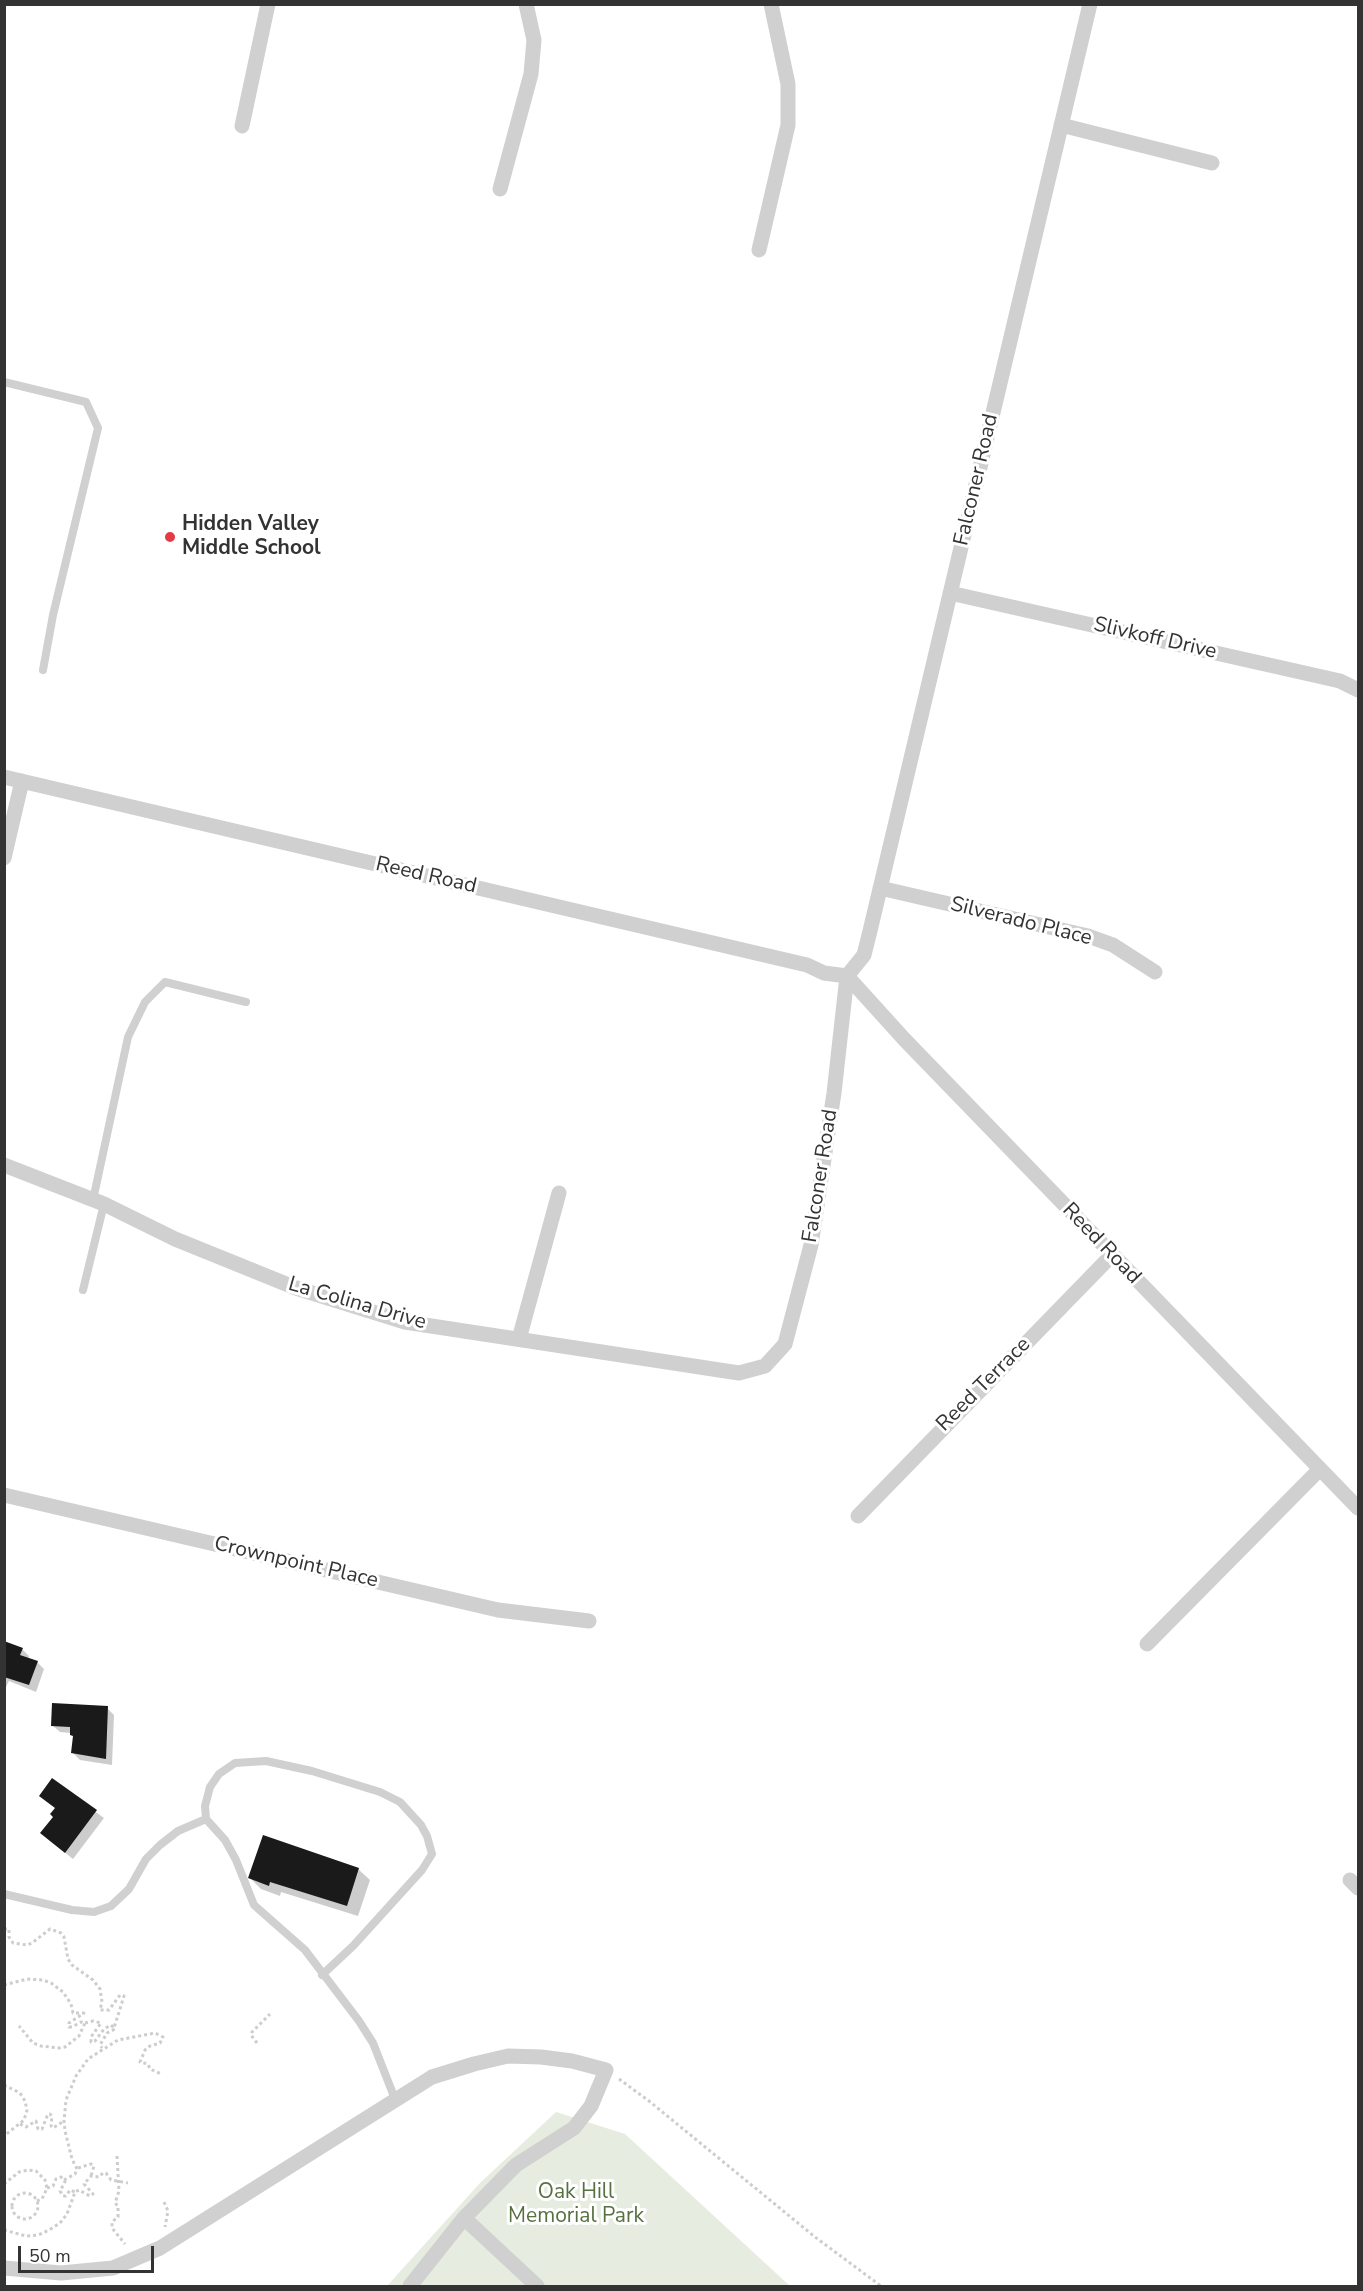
<!DOCTYPE html>
<html>
<head>
<meta charset="utf-8">
<style>
  body { margin:0 }
  #map { position:relative; width:1363px; height:2291px; overflow:hidden; background:#fff; font-family:"Nunito Sans",sans-serif }
  canvas { display:block }
  .frame { position:absolute; inset:0; border:6px solid #333; pointer-events:none }
  .scale { position:absolute; left:18px; top:2246px; width:136px; height:27px; box-sizing:border-box; border:3px solid #333; border-top:0; padding-left:8px; font-size:18px; line-height:21px; white-space:nowrap; color:#333; -webkit-text-stroke:4px #fff; paint-order:stroke }
</style>
</head>
<body>
<div id="map">
<canvas width="1363" height="2291"></canvas>
<div class="frame"></div>
<div class="scale">50 m</div>
</div>
<script>
const context = document.querySelector('canvas').getContext('2d');
context.lineJoin = 'round';
function paint(path, color) { context.fillStyle = color; context.fill(path, 'evenodd'); }
const shape = rows => new Path2D(rows.map(r => 'M' + r).join(''));
function stroke(path, color, width, dash) { context.strokeStyle = color; context.lineWidth = width; context.lineCap = dash ? 'butt' : 'round'; context.setLineDash(dash || []); context.stroke(path); }
function label(font, color, halo, rows, align = 'center') {
  context.font = font + ' "Nunito Sans",sans-serif'; context.lineWidth = 6; context.setLineDash([]); context.textBaseline = 'middle'; context.strokeStyle = halo; context.fillStyle = color; for (const [text, x, y, turn = 0] of rows) {
    context.save(); context.translate(x, y); context.rotate((+turn || 0) * Math.PI / 180); context.textAlign = isNaN(turn) ? turn : align; if (halo) context.strokeText(text, 0, 0); context.fillText(text, 0, 0); context.restore();
  }
}
const green = shape([
  [556,2112,625,2134,790,2286,387,2286,480,2183]
]);
const shadow = shape([
  [4,1643,22,1649,29,1656,28,1659,37,1662,44,1669,36,1692,9,1681,4,1691],
  [107,1708,114,1715,112,1765,80,1760,73,1753,74,1737,71,1733,60,1732,52,1725],
  [53,1781,104,1818,73,1859,49,1840,56,1809],
  [358,1869,370,1880,358,1916,281,1892,280,1896,261,1889,250,1878]
]);
const building = shape([
  [4,1641,23,1648,20,1655,38,1661,29,1685,4,1677],
  [52,1703,108,1706,106,1759,71,1753,73,1736,70,1735,70,1727,51,1726],
  [52,1778,97,1810,65,1853,40,1833,53,1817,50,1814,55,1808,39,1796],
  [263,1835,359,1868,347,1906,270,1882,269,1886,248,1878]
]);
const path = shape([
  [4,1929,9,1929,9,1937,13,1943,27,1945,32,1943,50,1929,61,1933,64,1937,68,1959,72,1965,93,1980,100,1989,102,2002,100,2010,109,2010,120,1995,124,1996,114,2028],
  [4,1985,27,1979,43,1980,51,1983,63,1992,71,2004,73,2013,84,2013,69,2023,69,2027,72,2027,81,2022,85,2023,79,2036,65,2047,59,2048,41,2046,33,2043,19,2026],
  [85,2023,93,2021,101,2023,91,2037,91,2042,95,2041,104,2029,111,2025,115,2029,107,2033,100,2045,102,2048],
  [257,2043,251,2035,252,2032,270,2014],
  [619,2079,649,2101,815,2237,881,2286],
  [4,2085,20,2093,25,2101,27,2110,24,2120,4,2136],
  [20,2124,26,2127,36,2121,38,2129,42,2129,48,2114,50,2114,52,2116,51,2126,53,2128,64,2121],
  [117,2156,119,2191,115,2203,118,2206,118,2217,112,2222,112,2228,125,2244],
  [78,2168,91,2164,94,2166,91,2176],
  [64,2180,75,2174,77,2169,72,2159,65,2131,64,2121,66,2100,76,2076,88,2059,118,2040,155,2033,163,2037,160,2043,150,2046,145,2050,140,2062,148,2064,150,2069,161,2074],
  [4,2184,19,2172,28,2170,36,2171,45,2180,47,2188,42,2199,37,2201],
  [47,2188,53,2186,56,2179,61,2177,65,2182,60,2191,63,2196,66,2196,70,2190,75,2192],
  '12 2206a13 13 0 1 1 26 0a13 13 0 1 1-26 0Z',
  [164,2202,168,2211,165,2227],
  [4,2230,26,2236,38,2235,49,2230,60,2223,67,2214,75,2192,79,2190,90,2196,93,2194,84,2184,91,2176,99,2177,103,2173,106,2173,111,2180,128,2183]
]);
const lane = shape([
  [4,382,86,402,98,428,53,615,43,670],
  [93,1200,128,1037,145,1002,165,982,246,1002],
  [83,1290,104,1204],
  [206,1819,205,1806,210,1787,219,1774,235,1763,266,1761,312,1771,380,1792,400,1802,421,1825,427,1836,432,1854,422,1870,353,1946,322,1975],
  [4,1894,72,1910,94,1912,111,1906,129,1889,146,1859,160,1845,178,1831,206,1819,225,1840,236,1860,254,1905,305,1950,359,2021,373,2043,395,2099]
]);
const street = shape([
  [1061,125,1212,163],
  [242,126,268,4],
  [500,189,531,74,534,40,526,4],
  [759,250,788,125,788,84,771,4],
  [950,593,1340,681,1358,690],
  [4,777,807,965,824,973,847,976,864,955,870,931,1090,4],
  [4,858,22,781],
  [880,888,1088,936,1113,945,1155,972],
  [847,976,904,1039,1358,1508],
  [4,1165,104,1204,175,1239,296,1288,405,1322,739,1373,765,1366,785,1344,811,1245,834,1093,847,976],
  [519,1339,559,1193],
  [4,1495,498,1610,589,1621],
  [858,1516,1112,1255],
  [1147,1644,1320,1469],
  [1350,1880,1358,1888],
  [464,2218,537,2286],
  [4,2268,61,2273,113,2268,160,2248,432,2077,474,2064,508,2056,541,2057,572,2061,606,2070,591,2106,574,2128,516,2165,464,2218,410,2286]
]);
const markers = [
  [170,537,6,"#e63946"]
];
const streetNames = [
  ["Falconer Road",977,480,-77],
  ["Slivkoff Drive",1155,639,13],
  ["Reed Road",426,876,13],
  ["Silverado Place",1021,922,14],
  ["Falconer Road",821,1176,-81],
  ["Reed Road",1101,1244,46],
  ["La Colina Drive",357,1304,16],
  ["Reed Terrace",984,1385,-45],
  ["Crownpoint Place",296,1563,13]
];
const poiNames = [
  ["Hidden Valley",182,525],
  ["Middle School",182,549]
];
const parkNames = [
  ["Oak Hill",576,2193],
  ["Memorial Park",576,2217]
];
paint(green, '#e6ecdf');
paint(shadow, '#0003');
paint(building, '#1a1a1a');
stroke(path, '#cdcdcd', 3, [3, 3]);
stroke(lane, '#d0d0d0', 8);
stroke(street, '#d0d0d0', 15);
for (const [x, y, r, color] of markers) { const dot = new Path2D(); dot.arc(x, y, r, 0, 2 * Math.PI); context.fillStyle = color; context.fill(dot); stroke(dot, '#fff', 2); }
label('21px', '#333', '#fff', streetNames);
label('bold 21px', '#333', '#fff', poiNames, 'left');
label('21px', '#56703f', '#fff', parkNames);
</script>
</body>
</html>
